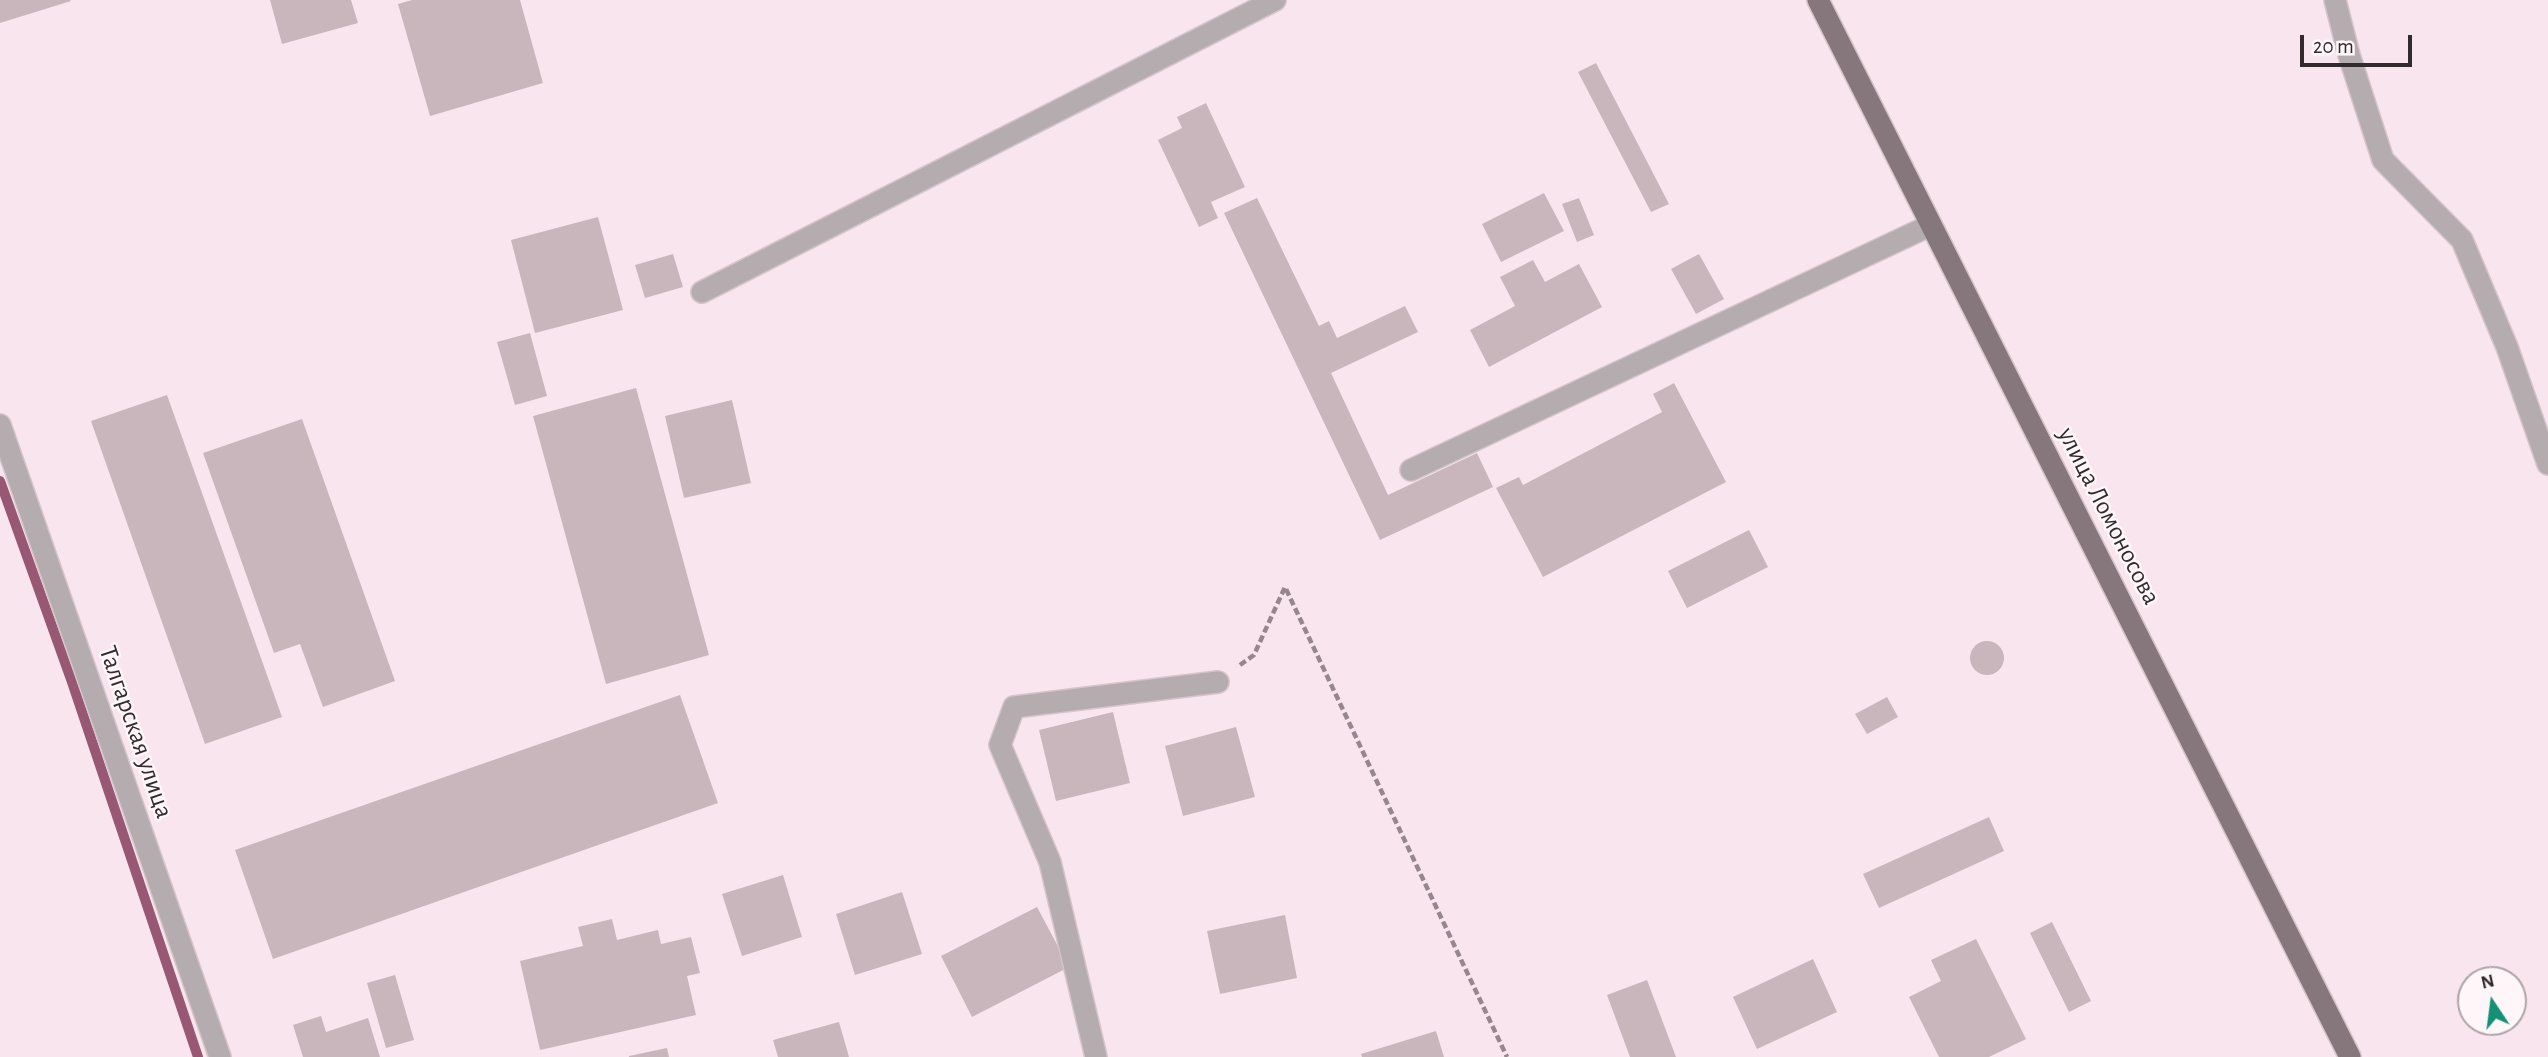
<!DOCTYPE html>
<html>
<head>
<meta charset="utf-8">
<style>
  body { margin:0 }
  #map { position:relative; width:2548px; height:1057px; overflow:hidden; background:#f9e5ed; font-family:"Alegreya Sans",sans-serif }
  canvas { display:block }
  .north { position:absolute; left:2457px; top:966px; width:70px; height:70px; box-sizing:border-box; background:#fef6f9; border:2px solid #aca5a7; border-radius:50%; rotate:347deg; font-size:19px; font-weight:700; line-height:28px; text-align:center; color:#322b2d }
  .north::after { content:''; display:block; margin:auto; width:24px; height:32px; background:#149076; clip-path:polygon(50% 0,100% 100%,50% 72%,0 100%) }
  .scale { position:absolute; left:2300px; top:35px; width:112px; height:32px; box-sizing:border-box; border:4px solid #322b2d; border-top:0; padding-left:9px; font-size:21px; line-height:24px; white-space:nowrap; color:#322b2d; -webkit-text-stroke:5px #fef6f9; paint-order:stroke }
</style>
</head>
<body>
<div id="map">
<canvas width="2548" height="1057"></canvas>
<div class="north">N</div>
<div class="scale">20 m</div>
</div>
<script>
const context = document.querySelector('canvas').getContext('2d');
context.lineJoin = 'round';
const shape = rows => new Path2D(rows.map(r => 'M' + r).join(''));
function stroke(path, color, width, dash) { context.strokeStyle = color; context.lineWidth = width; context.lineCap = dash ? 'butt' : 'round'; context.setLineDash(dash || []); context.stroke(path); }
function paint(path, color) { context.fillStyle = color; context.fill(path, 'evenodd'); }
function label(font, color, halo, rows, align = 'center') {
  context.font = font + ' "Alegreya Sans",sans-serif'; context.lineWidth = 5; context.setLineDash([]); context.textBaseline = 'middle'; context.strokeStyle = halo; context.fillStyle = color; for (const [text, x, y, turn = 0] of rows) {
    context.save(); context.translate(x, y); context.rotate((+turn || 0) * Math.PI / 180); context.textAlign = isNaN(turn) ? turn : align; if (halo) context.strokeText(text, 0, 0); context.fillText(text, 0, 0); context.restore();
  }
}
const stream = shape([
  [0,481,72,682,198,1057]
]);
const building = shape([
  [0,0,70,0,71,1,0,23],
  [270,0,351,0,358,23,282,44],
  [412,0,520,0,543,83,430,116,398,4],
  [1596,63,1669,204,1651,212,1578,72],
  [1206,103,1245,187,1211,202,1218,218,1199,227,1158,140,1182,128,1177,117],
  [1544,193,1564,231,1501,262,1482,224],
  [1257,198,1319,326,1329,321,1337,338,1405,306,1418,332,1331,373,1388,495,1477,453,1493,487,1380,540,1224,213],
  [1579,198,1594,235,1577,242,1562,204],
  [598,217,623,310,535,333,511,240],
  [673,254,683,287,645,298,635,265],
  [1699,254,1724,299,1696,314,1671,269],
  [1533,260,1545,282,1579,264,1602,307,1489,367,1470,330,1515,306,1500,277],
  [530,333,547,396,515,405,497,342],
  [1674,383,1726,482,1543,577,1496,488,1519,477,1523,485,1662,412,1653,394],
  [636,388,709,655,606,684,533,416],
  [167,395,282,717,205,744,91,421],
  [732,400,751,483,684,498,665,416],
  [302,419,395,681,323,707,300,644,274,653,203,453],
  [1749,530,1768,567,1687,608,1668,571],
  '1970 658a17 17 0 1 1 34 0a17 17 0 1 1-34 0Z',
  [680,695,718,803,273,959,235,850],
  [1887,697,1898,717,1867,734,1855,714],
  [1113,712,1130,783,1056,801,1039,730],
  [1236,727,1255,797,1183,816,1165,746],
  [1989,817,2004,851,1879,908,1863,874],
  [783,875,802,937,742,956,722,894],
  [902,892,922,954,855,975,836,914],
  [1037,907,1069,967,972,1017,941,956],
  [1285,915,1297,978,1220,994,1207,931],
  [612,919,617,940,658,930,661,944,691,937,700,973,687,976,696,1015,540,1050,520,961,583,946,578,927],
  [2052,922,2091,1001,2069,1012,2030,933],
  [1976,939,2026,1039,1989,1057,1939,1057,1909,997,1941,981,1931,960],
  [1813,959,1837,1012,1757,1049,1733,997],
  [395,975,414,1040,386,1048,367,983],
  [1647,980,1676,1057,1630,1057,1607,995],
  [321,1016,326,1032,368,1018,380,1057,303,1057,293,1025],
  [839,1022,849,1057,778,1057,773,1040],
  [1436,1031,1444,1057,1362,1057,1361,1054],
  [667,1048,669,1057,629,1057,629,1056]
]);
const path = shape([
  [1240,665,1254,655,1285,587,1507,1057]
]);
const minor = shape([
  [2335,0,2349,55,2383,160,2462,240,2507,347,2548,464],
  [702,292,1275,0],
  [0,425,220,1057],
  [1411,470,1931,225],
  [1096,1057,1050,862,1000,745,1014,707,1218,682]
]);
const major = shape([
  [1818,0,2350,1057]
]);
const streetNames = [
  ["улица Ломоносова",2109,516,63],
  ["Талгарская улица",136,732,71]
];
stroke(stream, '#985874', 10);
paint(building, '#c9b6bd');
stroke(minor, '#d5c4ca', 24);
stroke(major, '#d5c4ca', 24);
stroke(path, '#95878c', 4.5, [7, 3.5]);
stroke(minor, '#b4acaf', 21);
stroke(major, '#86777c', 21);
label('26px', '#322b2d', '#fef6f9', streetNames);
</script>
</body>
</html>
